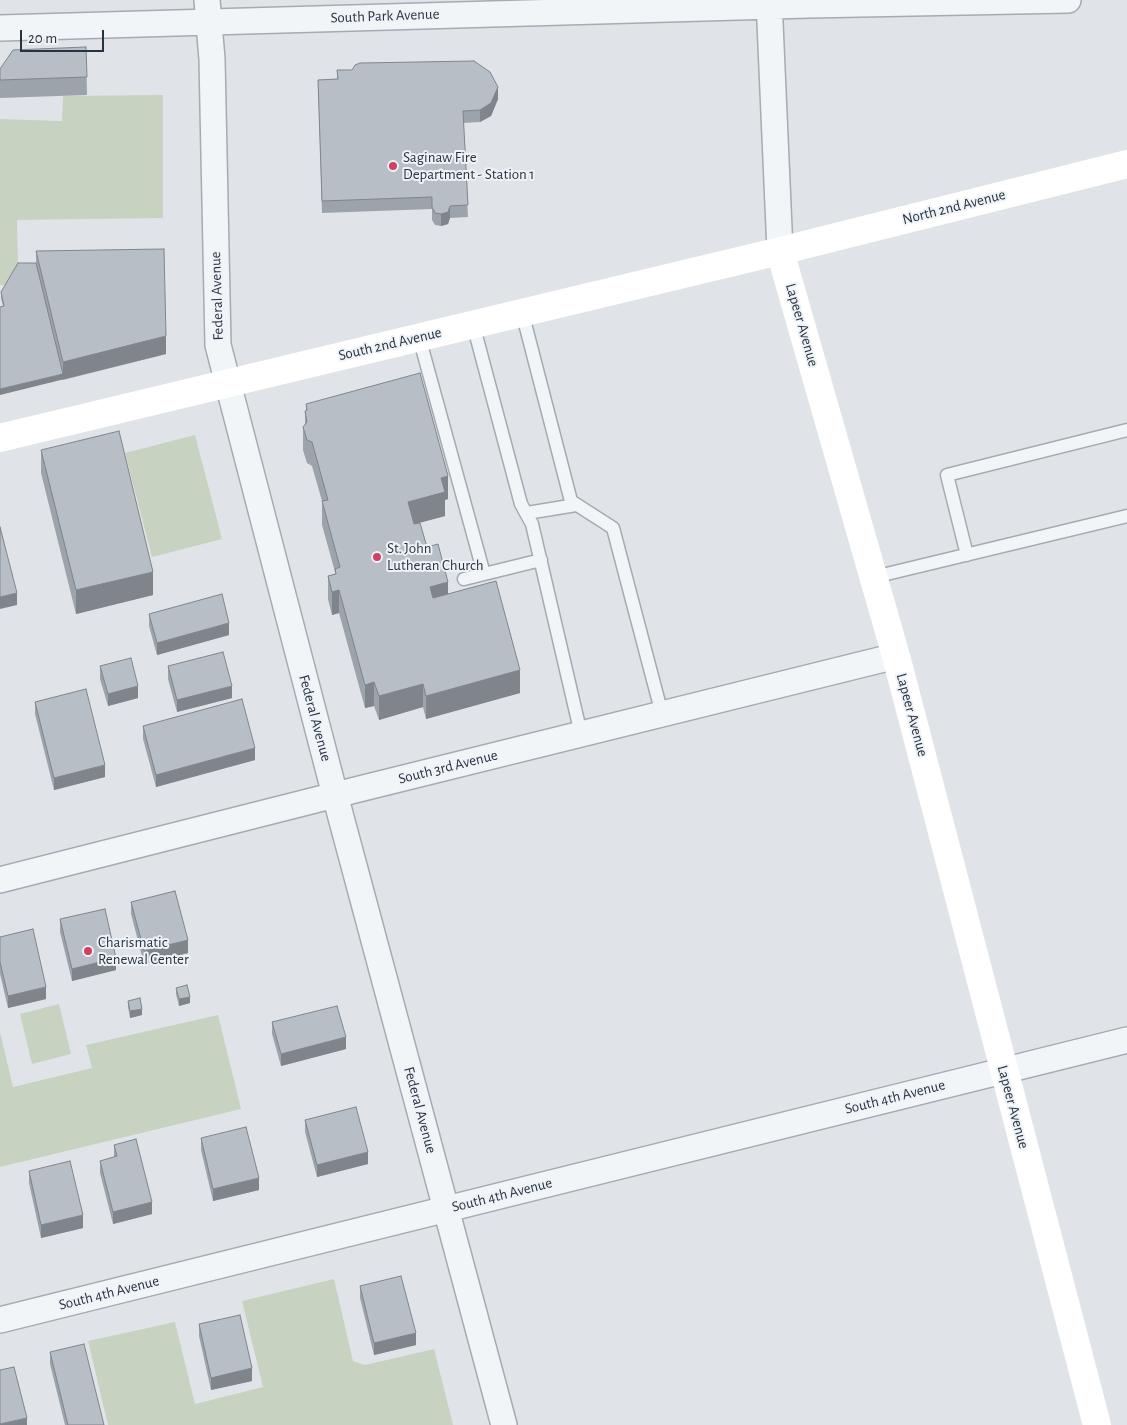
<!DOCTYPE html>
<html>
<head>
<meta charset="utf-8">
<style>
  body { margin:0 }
  #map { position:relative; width:1127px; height:1425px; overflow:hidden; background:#e0e4e9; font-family:"Alegreya Sans",sans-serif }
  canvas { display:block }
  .scale { position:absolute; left:20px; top:30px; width:84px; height:22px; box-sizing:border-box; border:2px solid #283341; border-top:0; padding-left:6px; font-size:15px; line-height:18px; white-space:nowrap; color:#283341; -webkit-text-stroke:4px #eff3f7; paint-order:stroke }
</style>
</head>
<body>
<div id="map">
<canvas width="1127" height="1425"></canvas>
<div class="scale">20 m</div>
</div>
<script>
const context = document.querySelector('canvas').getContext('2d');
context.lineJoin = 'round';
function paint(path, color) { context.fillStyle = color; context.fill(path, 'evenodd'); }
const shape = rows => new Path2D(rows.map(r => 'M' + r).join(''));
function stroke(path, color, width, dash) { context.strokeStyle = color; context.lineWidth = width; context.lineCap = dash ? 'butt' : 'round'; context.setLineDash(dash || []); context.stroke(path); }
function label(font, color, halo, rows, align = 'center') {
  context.font = font + ' "Alegreya Sans",sans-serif'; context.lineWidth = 4; context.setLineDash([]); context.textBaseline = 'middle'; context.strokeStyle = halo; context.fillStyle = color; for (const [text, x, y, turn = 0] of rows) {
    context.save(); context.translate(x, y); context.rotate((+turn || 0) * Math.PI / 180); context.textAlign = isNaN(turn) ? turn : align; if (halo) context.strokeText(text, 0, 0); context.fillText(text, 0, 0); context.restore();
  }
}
const green = shape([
  [163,95,163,218,17,220,18,269,8,285,0,285,0,119,62,121,63,96],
  [195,435,222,539,152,557,125,453],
  [59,1004,71,1054,32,1064,20,1014],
  [218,1015,241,1109,0,1167,0,1032,13,1087,92,1068,86,1045],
  [334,1279,353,1361,365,1365,434,1349,453,1425,108,1425,88,1341,175,1322,195,1404,263,1387,242,1301]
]);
const lane = shape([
  [522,312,571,501,613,528,662,714],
  [473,324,521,504,532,524,581,734],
  [419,337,484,574],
  [527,513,576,505],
  [967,555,947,475,1127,430],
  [874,577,1127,516],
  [464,579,541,560]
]);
const street = shape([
  [207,0,212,59,218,345,335,795,504,1425],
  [769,0,780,251],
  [0,28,809,5,1068,0],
  [0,880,335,795,896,656],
  [0,1320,1127,1040]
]);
const secondary = shape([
  [780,251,896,656,1097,1425],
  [0,438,780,251,1127,164]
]);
const wall = shape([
  [86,47,87,95,0,98,0,69],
  [337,70,498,99,491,116,480,122,463,123,468,217,450,218,448,224,441,226,435,225,432,220,432,209,322,213,318,80,337,79],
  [36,251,166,354,63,380,3,306,1,298,1,292,36,263],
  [306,404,448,499,445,500,445,516,413,524,427,547,448,594,520,693,426,719,423,707,379,720,374,706,365,708,339,613,332,615,328,599,328,576,335,574,335,572,322,525,322,501,312,466,307,463,303,450,303,427,305,425,305,411,306,411],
  [41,450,153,595,76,614,41,473],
  [149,614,229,635,157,655,149,626],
  [100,666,138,698,108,706,100,679],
  [168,666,232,698,177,712,168,679],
  [35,702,105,777,54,790,35,714],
  [143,726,255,760,156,787,143,739],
  [131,902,188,953,144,964,131,914],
  [60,919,116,970,72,981,60,932],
  [0,937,46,999,8,1008,0,974],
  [176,988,190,1003,179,1006,176,994],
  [128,1001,142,1015,130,1018,128,1007],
  [272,1022,346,1049,281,1066,272,1034],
  [305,1120,368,1164,317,1177,305,1132],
  [201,1138,259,1190,213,1201,201,1150],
  [114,1145,152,1214,113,1224,100,1173,100,1161,114,1157],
  [29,1171,83,1228,41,1238,29,1183],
  [360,1286,416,1345,374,1355,360,1298],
  [199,1324,252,1381,211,1390,199,1336],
  [50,1352,104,1425,65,1425,50,1364]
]);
const shadedWall = shape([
  [498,87,498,99,491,116,480,122,480,110],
  [450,206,450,218,448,224,441,226,441,214],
  [166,336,166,354,0,395,0,389,63,374,63,362],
  [448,476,448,499,445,500,445,516,408,526,408,502,441,478],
  [153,572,153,595,76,614,76,590],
  [448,582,448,606,430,610,430,587],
  [339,590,339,613,332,615,332,592],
  [17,593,17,605,0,609,0,597],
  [229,623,229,635,157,655,157,643],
  [520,670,520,693,426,719,426,696],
  [374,682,374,706,365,708,365,685],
  [423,684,423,707,379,720,379,696],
  [138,686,138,698,108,706,108,694],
  [232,686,232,698,177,712,177,700],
  [255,748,255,760,156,787,156,775],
  [105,765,105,777,54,790,54,778],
  [188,940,188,953,144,964,144,951],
  [116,958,116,970,72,981,72,969],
  [46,987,46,999,8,1008,8,996],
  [190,997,190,1003,179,1006,179,999],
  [142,1009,142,1015,130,1018,130,1011],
  [346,1037,346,1049,281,1066,281,1054],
  [368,1152,368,1164,317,1177,317,1165],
  [259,1178,259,1190,213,1201,213,1189],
  [152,1202,152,1214,113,1224,113,1212],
  [83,1215,83,1228,41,1238,41,1225],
  [416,1333,416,1345,374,1355,374,1343],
  [252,1368,252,1381,211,1390,211,1378],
  [27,1418,27,1425,0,1425,0,1424]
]);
const building = shape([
  [86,47,87,77,0,80,0,69,13,50,86,47],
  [474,61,490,72,498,87,491,103,480,110,463,111,468,205,450,206,448,212,441,214,435,213,432,207,432,197,322,201,318,80,338,79,337,70,352,70,355,65,360,63,474,61],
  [164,249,166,336,63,362,36,251,164,249],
  [18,263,36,263,63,374,0,389,0,307,4,306,1,292,18,263],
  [420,373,448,476,441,478,445,492,408,502,414,524,420,523,427,547,438,544,448,582,430,587,433,598,496,581,520,670,426,696,423,684,379,696,374,682,365,685,339,590,332,592,328,576,336,574,335,569,340,567,322,501,328,500,312,442,307,440,303,427,307,422,305,411,307,410,306,404,420,373],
  [119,431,153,572,76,590,41,450,119,431],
  [0,527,17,593,0,597,0,527],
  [222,594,229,623,157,643,149,614,222,594],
  [223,652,232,686,177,700,168,666,223,652],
  [131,658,138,686,108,694,100,666,131,658],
  [86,689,105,765,54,778,35,702,86,689],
  [242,699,255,748,156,775,143,726,242,699],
  [175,891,188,940,144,951,131,902,175,891],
  [105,909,116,958,72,969,60,919,105,909],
  [33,929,46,987,8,996,0,962,0,937,33,929],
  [187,985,190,997,179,999,176,988,187,985],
  [140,998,142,1009,130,1011,128,1001,140,998],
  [337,1006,346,1037,281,1054,272,1022,337,1006],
  [356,1107,368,1152,317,1165,305,1120,356,1107],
  [246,1127,259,1178,213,1189,201,1138,246,1127],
  [136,1139,152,1202,113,1212,100,1161,117,1156,114,1145,136,1139],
  [70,1161,83,1215,41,1225,29,1171,70,1161],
  [401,1276,416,1333,374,1343,360,1286,401,1276],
  [240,1315,252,1368,211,1378,199,1324,240,1315],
  [84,1344,104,1425,68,1425,50,1352,84,1344],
  [14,1367,27,1418,0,1424,0,1370,14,1367]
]);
const markers = [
  [393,166,5,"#d14163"],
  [377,557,5,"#d14163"],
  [88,951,5,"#d14163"]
];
const streetNames = [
  ["South Park Avenue",385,16,-2],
  ["North 2nd Avenue",954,207,-14],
  ["Federal Avenue",217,296,-92],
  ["Lapeer Avenue",802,325,74],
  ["South 2nd Avenue",390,344,-13],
  ["Lapeer Avenue",912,715,75],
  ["Federal Avenue",315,718,75],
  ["South 3rd Avenue",448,767,-14],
  ["South 4th Avenue",895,1097,-14],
  ["Lapeer Avenue",1013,1107,75],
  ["Federal Avenue",420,1110,75],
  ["South 4th Avenue",502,1195,-14],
  ["South 4th Avenue",109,1293,-14]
];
const poiNames = [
  ["Saginaw Fire",403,157],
  ["Department - Station 1",403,174],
  ["St. John",387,548],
  ["Lutheran Church",387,565],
  ["Charismatic",98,942],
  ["Renewal Center",98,959]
];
paint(green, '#c7d3c0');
stroke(lane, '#a5abb3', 15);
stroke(street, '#a5abb3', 28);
stroke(lane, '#f2f5f7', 12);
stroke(street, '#f2f5f7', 25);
stroke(secondary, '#fff', 28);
paint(wall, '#9da3aa');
paint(shadedWall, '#80858b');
paint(building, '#b7bec6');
stroke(building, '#80858b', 1);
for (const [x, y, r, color] of markers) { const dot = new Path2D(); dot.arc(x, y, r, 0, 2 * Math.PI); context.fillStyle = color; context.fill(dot); stroke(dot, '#eff3f7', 2); }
label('15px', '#283341', '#eff3f7', streetNames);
label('15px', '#283341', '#eff3f7', poiNames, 'left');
</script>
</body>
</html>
